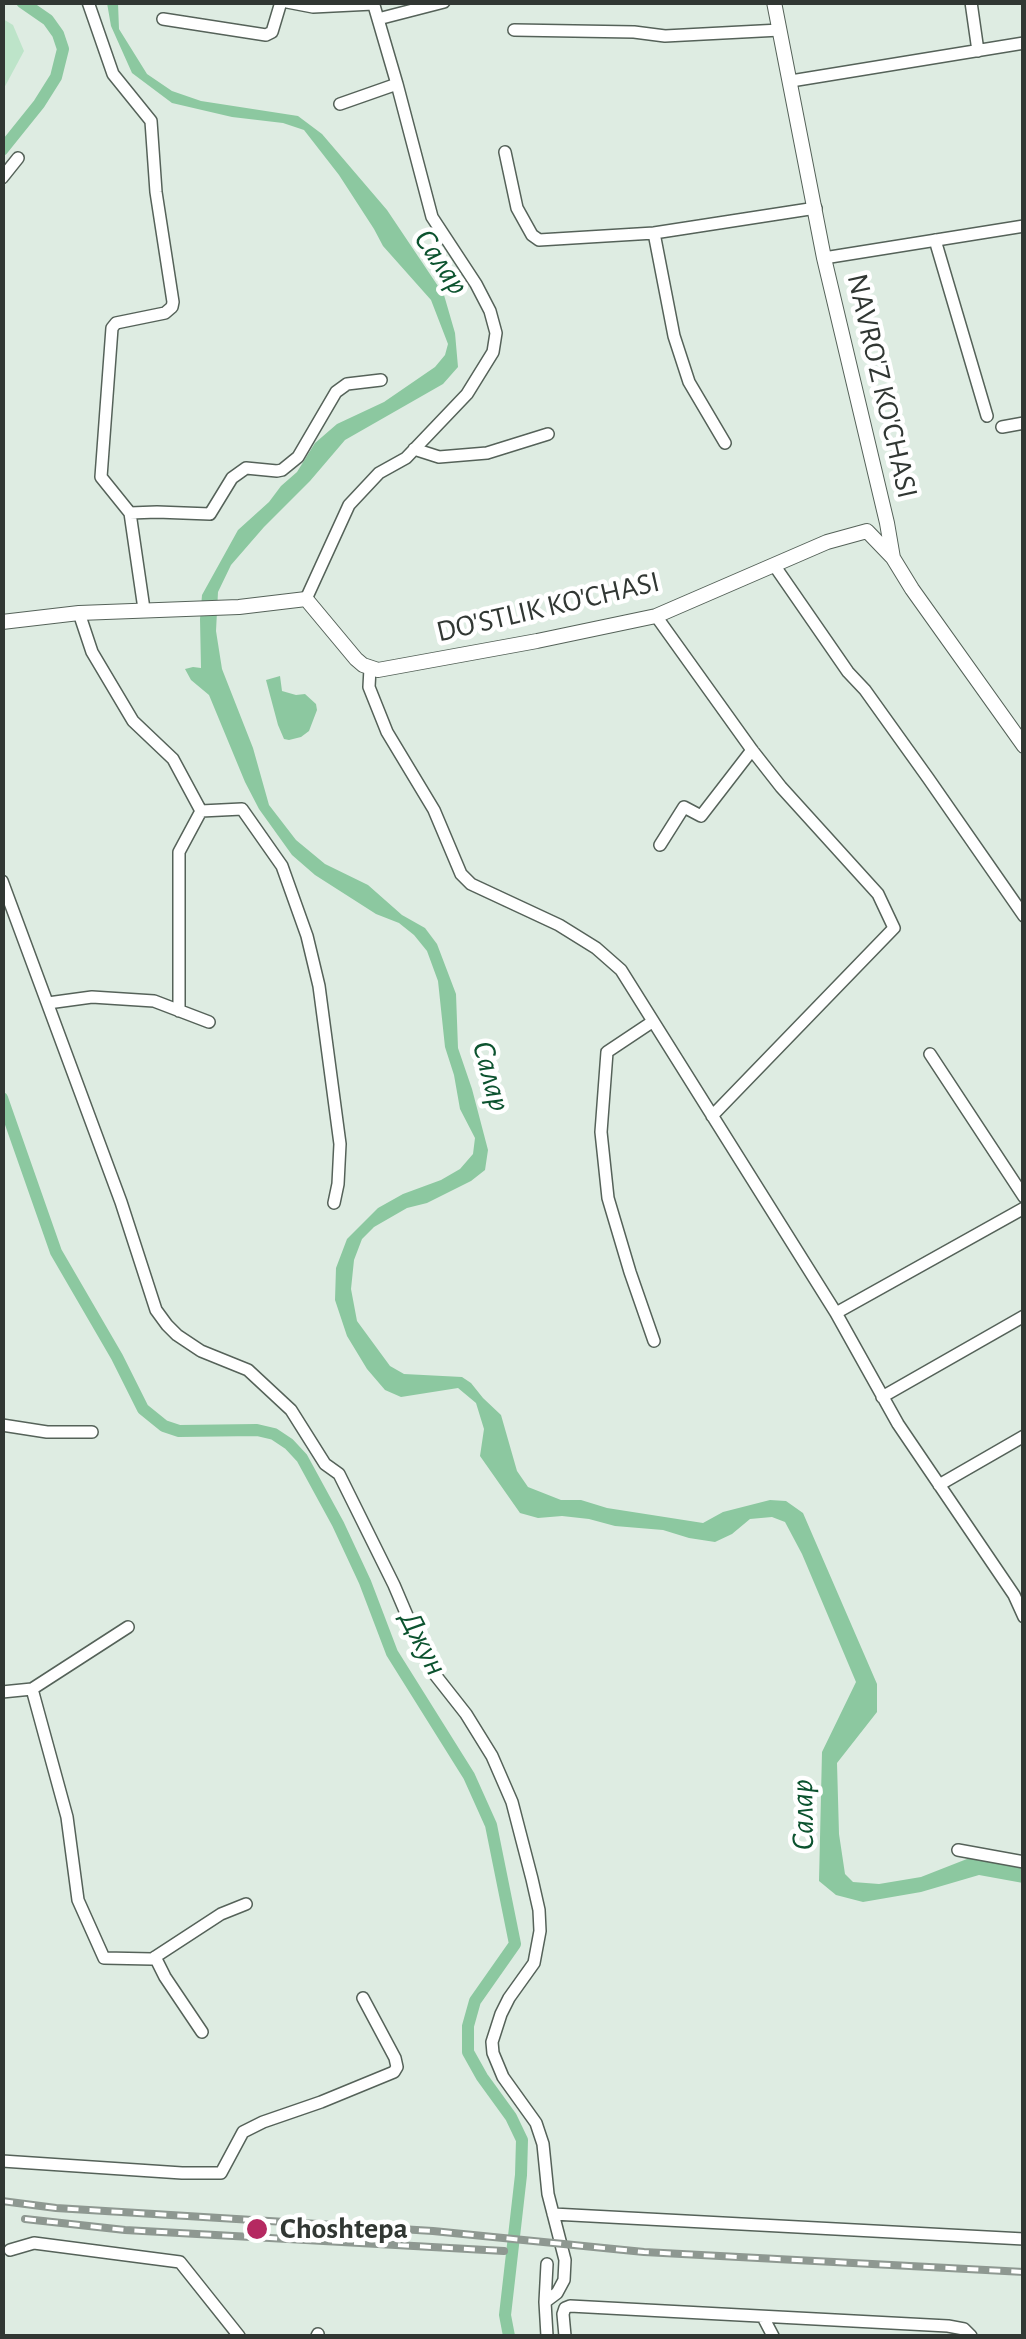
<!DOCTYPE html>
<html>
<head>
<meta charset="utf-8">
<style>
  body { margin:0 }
  #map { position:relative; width:1026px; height:2339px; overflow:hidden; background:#deece2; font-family:"Alegreya Sans",sans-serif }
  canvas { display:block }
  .frame { position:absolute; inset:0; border:5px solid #313733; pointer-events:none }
</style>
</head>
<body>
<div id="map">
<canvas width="1026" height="2339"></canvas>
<div class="frame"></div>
</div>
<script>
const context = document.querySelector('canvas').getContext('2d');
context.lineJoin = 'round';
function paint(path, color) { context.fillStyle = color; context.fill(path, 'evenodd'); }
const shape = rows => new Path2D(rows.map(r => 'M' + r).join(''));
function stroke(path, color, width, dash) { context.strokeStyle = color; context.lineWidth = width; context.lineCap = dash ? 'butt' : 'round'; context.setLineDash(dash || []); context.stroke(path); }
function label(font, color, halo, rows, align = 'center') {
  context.font = font + ' "Alegreya Sans",sans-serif'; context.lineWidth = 9; context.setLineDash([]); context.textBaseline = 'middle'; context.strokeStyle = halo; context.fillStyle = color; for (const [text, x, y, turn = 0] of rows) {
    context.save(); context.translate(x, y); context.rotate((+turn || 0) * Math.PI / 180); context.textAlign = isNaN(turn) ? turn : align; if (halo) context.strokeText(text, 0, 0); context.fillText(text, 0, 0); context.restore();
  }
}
const green = shape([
  [3,19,13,25,24,51,3,90]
]);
const water = shape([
  [107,3,118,3,119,29,147,74,172,91,201,101,298,116,322,134,387,210,444,295,455,333,458,367,443,384,345,440,310,481,264,527,231,565,218,592,216,631,222,669,253,748,269,805,296,840,325,864,368,885,402,915,425,928,437,944,456,994,458,1048,472,1089,488,1150,485,1170,471,1181,427,1203,407,1208,374,1227,362,1239,354,1260,351,1289,357,1321,390,1366,404,1374,462,1377,471,1383,483,1398,501,1415,517,1471,528,1487,561,1500,581,1500,607,1508,703,1523,723,1512,770,1500,786,1501,803,1513,877,1684,877,1712,837,1763,839,1834,845,1874,853,1882,879,1884,921,1877,972,1857,1023,1862,1023,1883,979,1875,921,1892,863,1902,836,1895,819,1881,822,1752,856,1682,802,1554,785,1522,772,1517,750,1519,732,1534,715,1542,689,1538,663,1530,615,1526,589,1519,562,1516,538,1518,520,1513,480,1456,484,1429,476,1403,458,1388,401,1397,385,1390,367,1369,347,1336,335,1300,336,1268,347,1239,378,1208,403,1194,441,1180,460,1169,473,1154,475,1138,460,1109,454,1075,445,1047,438,981,427,951,414,935,399,923,376,914,315,875,292,855,259,809,245,782,209,695,191,680,185,669,193,667,201,668,200,619,202,595,238,530,269,502,281,486,297,472,315,443,337,424,384,402,435,367,445,355,448,344,431,300,383,246,374,229,339,175,304,130,283,123,232,117,172,103,132,73,111,26],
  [280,676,282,691,296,695,305,694,316,704,317,710,309,731,301,737,289,740,284,739,278,725,266,680]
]);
const canal = shape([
  [2,150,39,104,56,77,63,49,58,34,48,20,22,2],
  [2,1098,56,1252,117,1357,143,1409,164,1426,179,1431,257,1430,274,1434,289,1444,302,1458,338,1524,365,1582,392,1653,469,1776,491,1825,515,1944,475,2001,468,2026,468,2052,482,2077,511,2117,522,2140,521,2175,505,2315,509,2336]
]);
const minor = shape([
  [88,2,113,74,151,121,156,192,173,302,172,307,165,313,116,323,112,328,101,477,130,513,144,609],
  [287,2,313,7,373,4],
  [971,2,978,51],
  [163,19,266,35,272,32,281,2],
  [378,19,444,2],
  [514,30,634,32,665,36,780,30],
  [791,81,1024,43],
  [340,104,397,84],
  [505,152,517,208,532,235,539,240,654,233,816,208],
  [2,178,18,158],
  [654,233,674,336,689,382,725,443],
  [935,240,987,416],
  [824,258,1024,226],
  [1002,427,1024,423],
  [414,449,439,457,487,453,548,434],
  [130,513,157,512,210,514,232,478,246,468,277,471,282,470,298,457,336,392,347,384,381,380],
  [774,565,848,672,865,690,928,778,1024,916],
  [306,599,349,505,379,473,406,458,467,394,493,352,496,333,490,311,476,284,432,217,397,84,373,2],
  [79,613,92,652,133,721,173,759,201,811],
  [656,616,752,750,781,787,878,894,894,928,712,1116],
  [370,668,369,687,387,732,434,810,461,874,471,884,559,925,596,948,621,970,836,1313,898,1424,1014,1595,1024,1617],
  [201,811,242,809,282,866,307,936,319,986,340,1144,338,1184,334,1203],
  [660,845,684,807,701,816,752,750],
  [2,881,121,1202,156,1310,167,1325,177,1335,201,1351,248,1370,291,1410,325,1464,339,1474,394,1585,429,1667,466,1714,492,1756,512,1802,532,1879,539,1910,540,1931,534,1963,509,1998,501,2014,492,2042,493,2053,503,2077,536,2123,543,2144,548,2194,565,2260,564,2280,557,2293,545,2302],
  [48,1003,92,997,154,1001,209,1022],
  [179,1011,179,852,201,811],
  [652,1022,607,1052,601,1132,608,1198,630,1272,654,1341],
  [930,1054,1024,1197],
  [836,1313,1024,1208],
  [882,1397,1024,1316],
  [2,1425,47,1432,92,1432],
  [939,1485,1024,1436],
  [32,1689,67,1817,78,1900,104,1958,152,1959,221,1914,246,1904],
  [2,1692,32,1689,128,1627],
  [958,1850,1024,1862],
  [155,1957,165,1977,202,2032],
  [2,2161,182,2173,221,2173,243,2132,263,2122,321,2102,394,2072,397,2067,395,2058,363,1998],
  [553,2214,1024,2239],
  [10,2250,34,2243,180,2262,239,2336],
  [547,2264,545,2302,547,2336],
  [763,2317,773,2336],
  [317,2336,318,2334],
  [565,2336,563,2314,565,2308,570,2306,948,2326,964,2329,971,2336]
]);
const tertiary = shape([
  [774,2,824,258,887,523,893,558,912,589,1024,746],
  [2,622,79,613,239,607,306,599,356,659,363,665,378,670,537,641,656,616,827,542,867,531,893,558]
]);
const rail = shape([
  [2,2201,56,2208,433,2231,644,2252,1024,2272],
  [25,2219,125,2230,504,2251]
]);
const markers = [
  [257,2229,12,"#b52961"]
];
const streetNames = [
  ["NAVRO'Z KO'CHASI",882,386,77],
  ["DO'STLIK KO'CHASI",548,607,-13]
];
const poiNames = [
  ["Choshtepa",280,2229]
];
const waterNames = [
  ["Салар",441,262,56],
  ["Салар",491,1076,75],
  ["Джун",423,1643,63],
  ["Салар",803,1815,-91]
];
paint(green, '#bde4c9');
paint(water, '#8cc8a0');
stroke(canal, '#8cc8a0', 12);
stroke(minor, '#556259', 14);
stroke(tertiary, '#556259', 16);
stroke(minor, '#fff', 11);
stroke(tertiary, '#fff', 14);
stroke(rail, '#8e9891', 8);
stroke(rail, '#fff', 4, [11]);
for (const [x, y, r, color] of markers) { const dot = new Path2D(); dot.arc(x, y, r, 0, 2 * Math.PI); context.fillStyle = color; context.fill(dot); stroke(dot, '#fff', 4); }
label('30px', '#313733', '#fff', streetNames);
label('bold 30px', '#313733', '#fff', poiNames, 'left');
label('italic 32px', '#0c532f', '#fff', waterNames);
</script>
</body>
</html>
